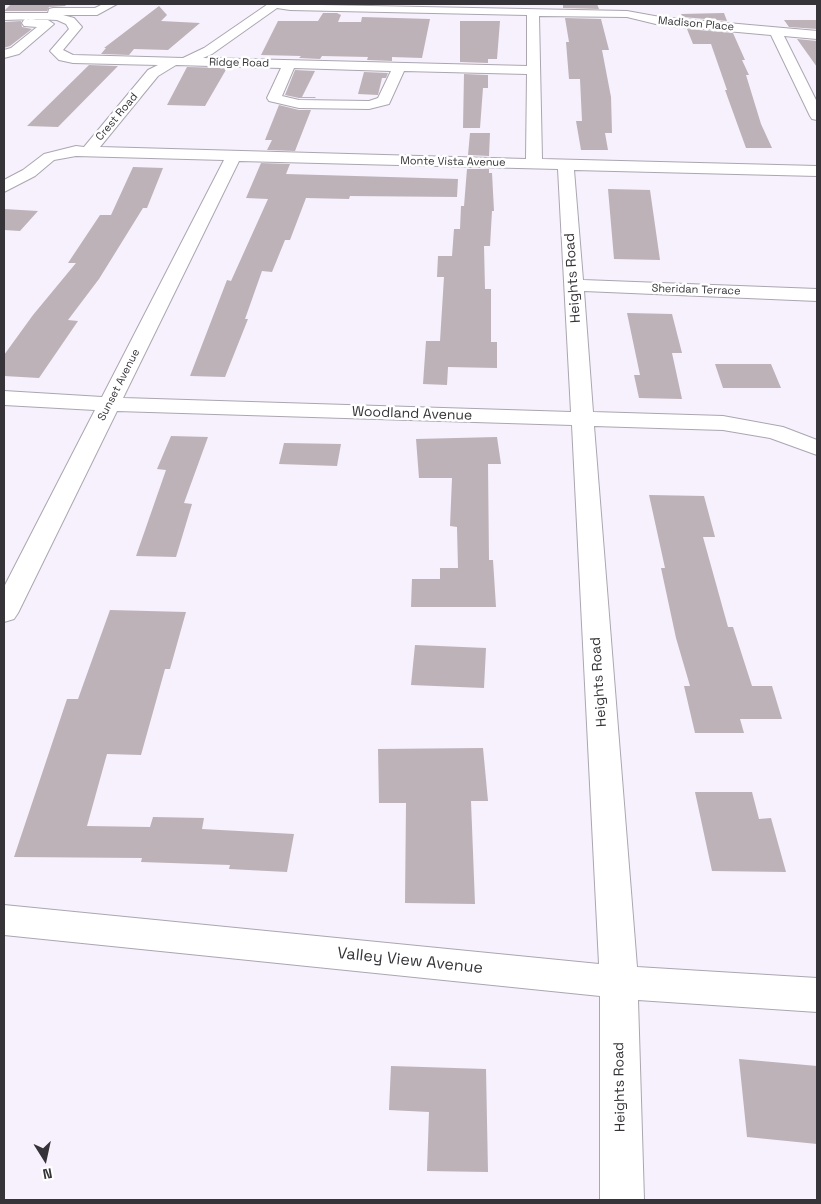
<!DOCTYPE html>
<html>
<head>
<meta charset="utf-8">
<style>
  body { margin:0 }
  #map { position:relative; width:821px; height:1204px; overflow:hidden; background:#f6f1fc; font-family:"Space Grotesk",sans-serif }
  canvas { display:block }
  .frame { position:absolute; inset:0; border:5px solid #363438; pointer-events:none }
  .north { position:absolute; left:20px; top:1134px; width:50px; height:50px; -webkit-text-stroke:4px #fff; paint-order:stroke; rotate:170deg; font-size:14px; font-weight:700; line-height:20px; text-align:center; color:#363438 }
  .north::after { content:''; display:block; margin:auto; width:18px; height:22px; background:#363438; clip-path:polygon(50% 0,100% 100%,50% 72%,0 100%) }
</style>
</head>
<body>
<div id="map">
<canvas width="821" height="1204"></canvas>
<div class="frame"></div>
<div class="north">N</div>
</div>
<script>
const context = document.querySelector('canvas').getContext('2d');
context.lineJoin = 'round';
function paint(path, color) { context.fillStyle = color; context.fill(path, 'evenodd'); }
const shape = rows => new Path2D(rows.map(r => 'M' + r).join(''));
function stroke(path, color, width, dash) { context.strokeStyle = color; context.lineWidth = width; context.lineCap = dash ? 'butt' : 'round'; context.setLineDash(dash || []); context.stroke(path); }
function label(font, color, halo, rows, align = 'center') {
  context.font = font + ' "Space Grotesk",sans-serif'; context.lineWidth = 5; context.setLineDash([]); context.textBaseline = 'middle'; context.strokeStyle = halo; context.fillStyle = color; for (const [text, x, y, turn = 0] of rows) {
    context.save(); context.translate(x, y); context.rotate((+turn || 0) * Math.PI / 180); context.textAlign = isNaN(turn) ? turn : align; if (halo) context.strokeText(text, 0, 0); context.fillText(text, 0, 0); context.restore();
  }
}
const building = shape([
  [11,4,67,4,65,6,49,7,47,11,4,11],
  [563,4,597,4,599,9,563,8],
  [159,6,167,15,161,21,200,23,168,50,134,49,129,55,101,54,106,48,104,48],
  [323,13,337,13,341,15,338,22,361,22,362,17,430,19,422,58,392,57,392,61,367,60,368,57,322,56,320,59,299,58,301,56,261,55,278,21,318,21],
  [724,13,727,21,683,17,681,14],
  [565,18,601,19,609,50,602,50,611,97,612,133,605,133,608,150,581,150,576,121,582,121,580,79,569,79,566,42,569,42],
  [784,20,817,20,817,29,789,27],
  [21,21,22,27,32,29,10,46,4,48,4,22],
  [460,21,500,21,497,59,488,59,488,63,460,62],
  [687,29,733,33,745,60,742,60,749,75,746,75,761,124,772,148,746,148,725,90,727,90,711,44,693,44],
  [797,39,817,41,817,67],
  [89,65,118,66,58,127,27,126],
  [187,67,227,68,205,106,167,105],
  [295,70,315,71,302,97,316,97,315,98,299,98,285,95],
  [364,72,388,73,386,78,382,78,378,95,358,94],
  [464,74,488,75,488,88,483,88,480,128,463,128],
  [279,105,299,110,311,110,295,151,267,150,272,140,265,140],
  [470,133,490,133,489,156,468,155],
  [261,163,290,164,286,174,458,179,457,197,350,196,349,199,306,198,290,240,285,240,272,272,262,271,245,319,248,319,225,377,190,376,227,280,231,281,268,199,246,198],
  [133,167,163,168,147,208,143,208,99,279,68,320,78,321,39,378,4,376,4,355,33,315,76,263,68,263,100,215,111,215],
  [467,169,489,169,489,173,492,173,494,211,492,211,490,246,484,246,485,289,491,289,491,342,497,342,497,368,448,367,447,385,423,384,426,341,440,341,444,277,437,277,438,256,452,256,454,229,460,229,461,206,464,206],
  [608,189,650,190,660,260,614,259],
  [4,209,38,211,20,231,4,230],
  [627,313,672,314,682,353,672,353,682,399,639,398,634,375,640,375],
  [715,364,771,364,781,388,723,388],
  [171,436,208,437,184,503,192,504,176,557,136,556,166,470,157,469],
  [497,437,501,464,488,464,489,560,493,560,496,607,411,607,412,579,440,579,440,568,458,568,457,527,450,526,452,478,419,478,416,439],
  [284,443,341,444,337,466,279,464],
  [649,495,704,496,715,537,703,537,728,627,733,627,752,686,772,686,782,719,740,719,744,733,695,733,684,686,690,686,676,638,661,568,665,568],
  [110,610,186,612,170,669,165,669,141,755,107,754,87,826,150,827,153,817,204,818,202,829,294,834,287,872,229,869,230,865,141,862,142,858,14,857,67,699,78,699],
  [415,645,486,648,484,688,411,685],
  [483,748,488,801,471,801,475,904,405,903,406,803,379,803,378,749],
  [695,792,752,792,759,819,771,818,786,872,712,871],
  [739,1059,817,1066,817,1144,747,1137],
  [391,1066,486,1069,488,1172,427,1171,429,1112,389,1110]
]);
const minor = shape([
  [103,4,117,4,97,15,63,15,74,18,82,27,63,50,73,55,183,58,204,48,268,4,627,11,660,17,817,31,817,39,784,36,817,102,817,120,812,119,810,116,771,35,660,25,627,17,539,16,542,159,817,166,817,176,574,170,583,280,817,289,817,301,584,291,593,412,723,416,783,427,817,440,817,455,770,438,723,430,594,426,637,967,817,978,817,1012,638,1000,644,1200,600,1200,600,996,4,935,4,905,599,964,572,425,117,411,18,613,14,619,4,622,4,587,95,410,4,405,4,391,102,397,224,160,76,156,54,160,35,176,4,192,4,180,23,170,44,154,76,146,84,147,148,70,158,65,73,63,59,60,50,51,69,29,66,24,57,20,36,19,4,20,4,13,48,13,49,9,53,8,95,8,103,4],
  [277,8,290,10,527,15,527,66,203,58,212,54,277,8],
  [176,65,281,68,267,98,269,101,299,108,369,109,389,104,404,71,527,74,526,159,100,147,158,76,176,65],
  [294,68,391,71,378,98,369,101,299,100,282,96,294,68],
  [239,161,558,169,571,412,123,398,239,161],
  [28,19,48,20,54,24,19,54,4,58,4,50,11,48,37,27,24,26,22,23,24,20,28,19]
]);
const farStreetnames = [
  ["Madison Place",696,24,5],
  ["Ridge Road",239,63,1],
  ["Crest Road",117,117,-50],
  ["Monte Vista Avenue",453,162,1],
  ["Sheridan Terrace",696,290,2],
  ["Sunset Avenue",119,385,-63]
];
const streetNames = [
  ["Heights Road",573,278,-94],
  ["Woodland Avenue",412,414,2],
  ["Heights Road",599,682,-94],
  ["Heights Road",620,1087,-91]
];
const nearStreetnames = [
  ["Valley View Avenue",410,961,6]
];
paint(building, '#bdb2b8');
stroke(minor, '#aba6b0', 2);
paint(minor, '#fff');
label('11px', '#363438', '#fff', farStreetnames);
label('14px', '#363438', '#fff', streetNames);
label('16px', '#363438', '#fff', nearStreetnames);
</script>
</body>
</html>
